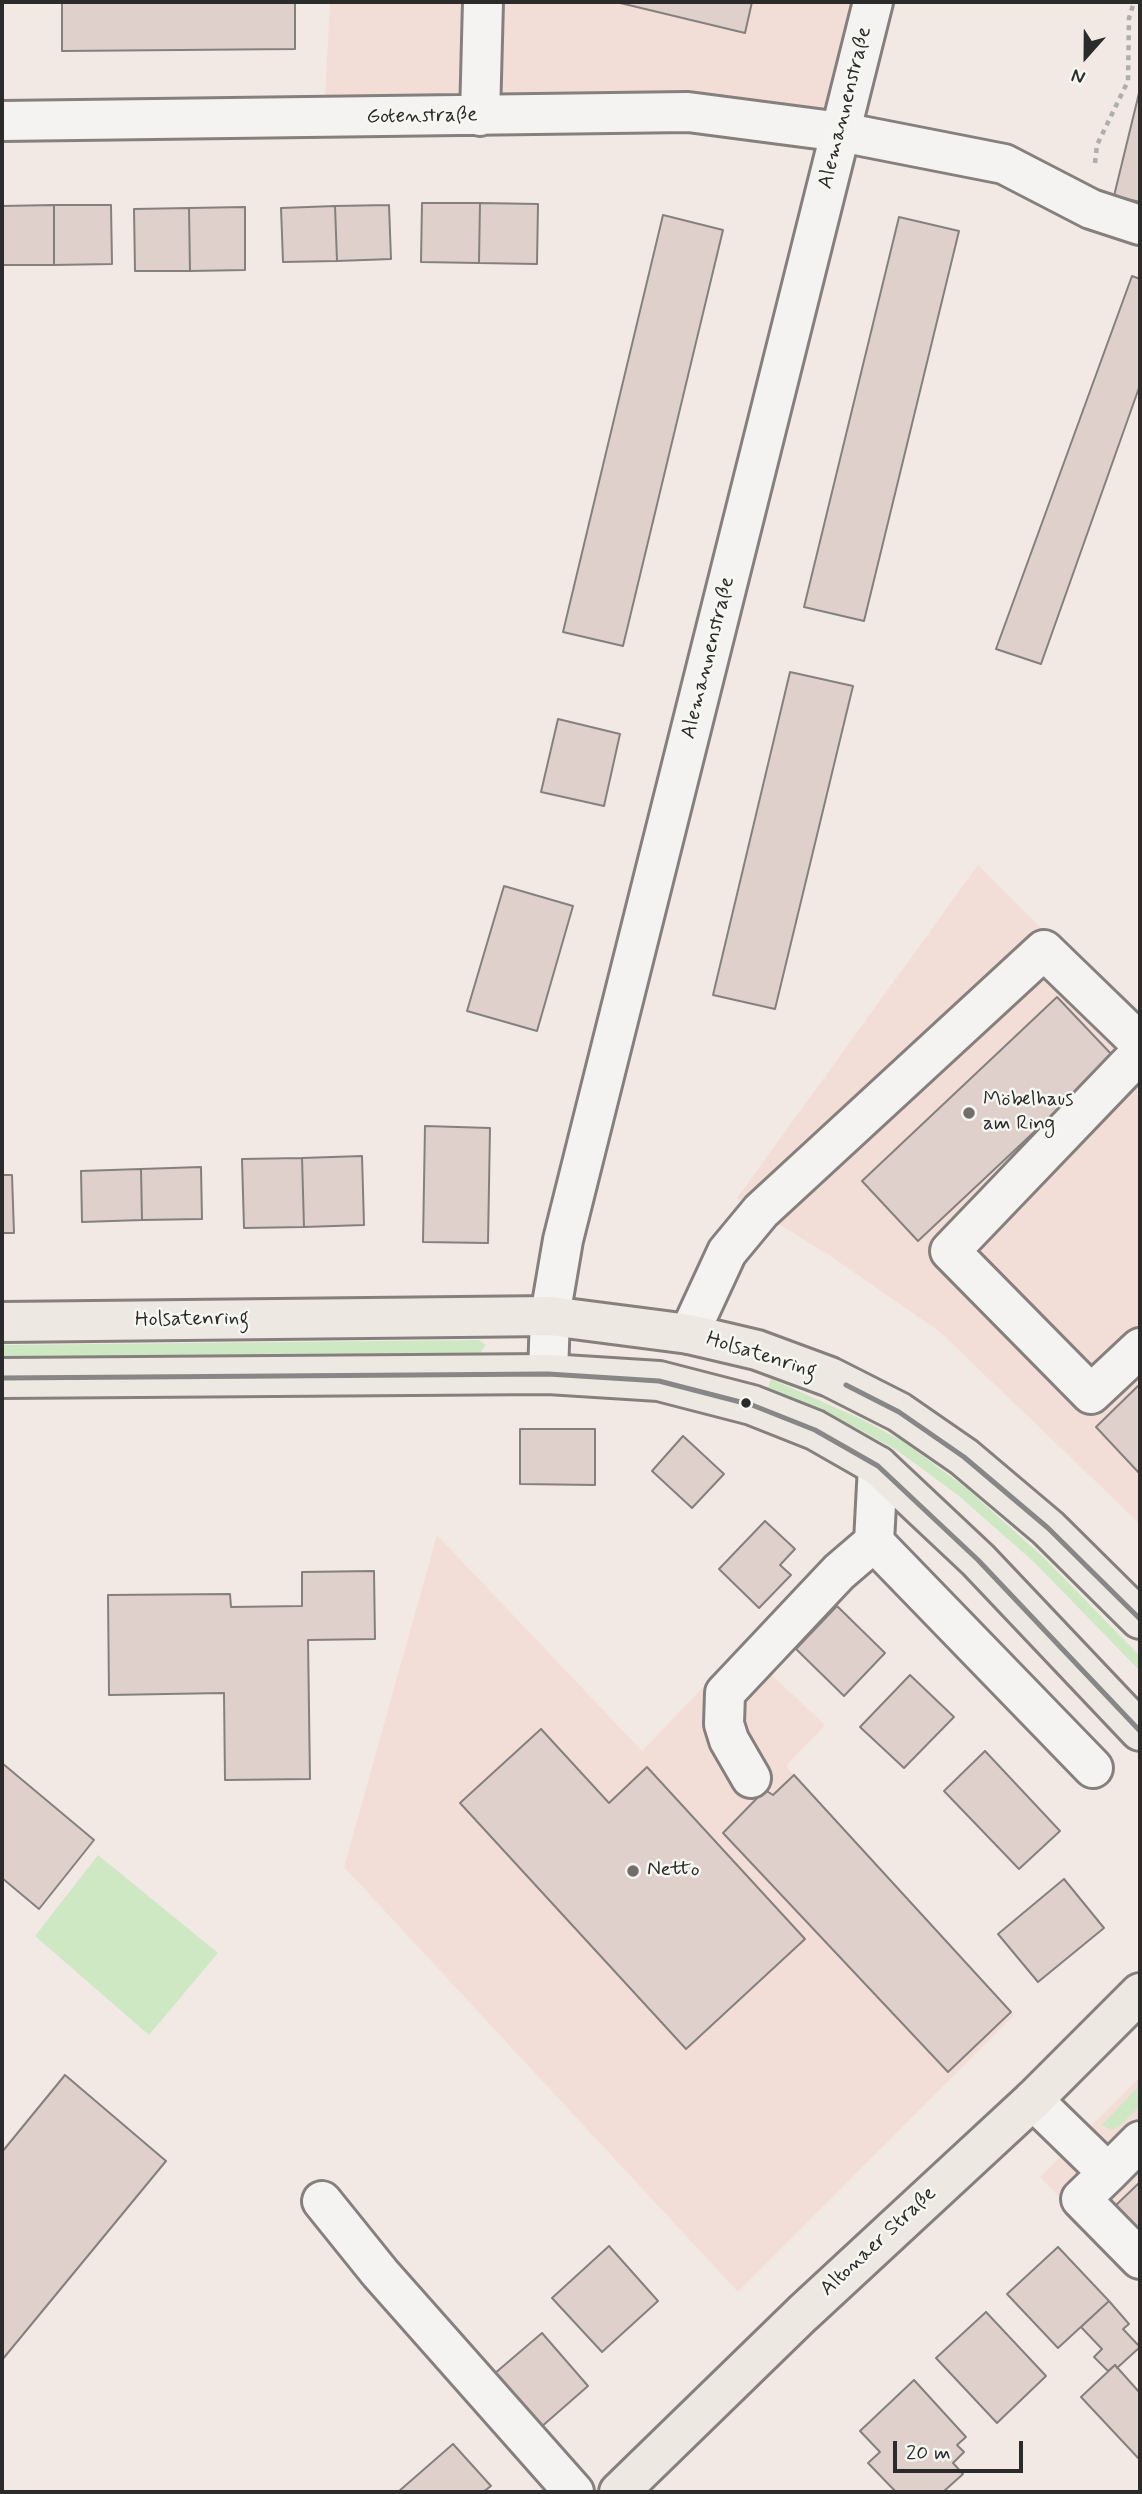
<!DOCTYPE html>
<html>
<head>
<meta charset="utf-8">
<style>
  body { margin:0 }
  #map { position:relative; width:1142px; height:2494px; overflow:hidden; background:#f2e9e4; font-family:Mynerve,sans-serif }
  canvas { display:block }
  .frame { position:absolute; inset:0; border:4px solid #2b2b2b; pointer-events:none }
  .north { position:absolute; left:1051px; top:21px; width:70px; height:70px; -webkit-text-stroke:5px #f6f6f2; paint-order:stroke; rotate:201deg; font-size:19px; font-weight:700; line-height:28px; text-align:center; color:#2b2b2b }
  .north::after { content:''; display:block; margin:auto; width:24px; height:32px; background:#2b2b2b; clip-path:polygon(50% 0,100% 100%,50% 72%,0 100%) }
  .scale { position:absolute; left:893px; top:2441px; width:130px; height:32px; box-sizing:border-box; border:4px solid #2b2b2b; border-top:0; padding-left:9px; font-size:21px; line-height:24px; white-space:nowrap; color:#2b2b2b; -webkit-text-stroke:5px #f6f6f2; paint-order:stroke }
</style>
</head>
<body>
<div id="map">
<canvas width="1142" height="2494"></canvas>
<div class="frame"></div>
<div class="north">N</div>
<div class="scale">20 m</div>
</div>
<script>
const context = document.querySelector('canvas').getContext('2d');
context.lineJoin = 'round';
function paint(path, color) { context.fillStyle = color; context.fill(path, 'evenodd'); }
const shape = rows => new Path2D(rows.map(r => 'M' + r).join(''));
function stroke(path, color, width, dash) { context.strokeStyle = color; context.lineWidth = width; context.lineCap = dash ? 'butt' : 'round'; context.setLineDash(dash || []); context.stroke(path); }
function label(font, color, halo, rows, align = 'center') {
  context.font = font + ' Mynerve,sans-serif'; context.lineWidth = 5; context.setLineDash([]); context.textBaseline = 'middle'; context.strokeStyle = halo; context.fillStyle = color; for (const [text, x, y, turn = 0] of rows) {
    context.save(); context.translate(x, y); context.rotate((+turn || 0) * Math.PI / 180); context.textAlign = isNaN(turn) ? turn : align; if (halo) context.strokeText(text, 0, 0); context.fillText(text, 0, 0); context.restore();
  }
}
const built = shape([
  [330,2,873,2,841,132,324,118],
  [978,865,1140,1028,1140,1524,940,1332,832,1257,737,1198],
  [437,1535,642,1751,742,1647,825,1725,786,1766,1014,2015,738,2292,344,1867],
  [1140,2077,1140,2282,1040,2177]
]);
const green = shape([
  [479,1340,486,1345,480,1353,2,1358,2,1345],
  [771,1379,861,1419,904,1442,965,1487,1042,1556,1140,1656,1140,1671,1035,1563,959,1496,898,1451,857,1428,772,1391,768,1388],
  [98,1855,218,1953,149,2035,35,1936],
  [1140,2085,1140,2106,1120,2126,1112,2130,1102,2125]
]);
const building = shape([
  [62,2,295,2,295,49,62,51,62,2],
  [616,2,752,2,745,33,616,2],
  [1140,89,1140,202,1114,196,1140,89],
  [422,203,480,203,479,263,421,262,422,203],
  [480,203,538,204,537,264,479,263,480,203],
  [54,205,54,265,2,265,2,206,54,205],
  [54,205,111,205,112,264,54,265,54,205],
  [389,205,391,259,337,261,335,206,389,205],
  [335,206,337,261,283,262,281,208,335,206],
  [245,207,245,270,190,271,189,208,245,207],
  [189,208,190,271,135,271,134,209,189,208],
  [663,215,723,230,623,646,563,632,663,215],
  [899,217,959,231,864,621,804,607,899,217],
  [1132,276,1140,279,1140,385,1041,664,996,649,1132,276],
  [790,672,853,686,775,1009,713,995,790,672],
  [558,719,620,734,604,806,541,792,558,719],
  [504,886,573,906,537,1031,467,1011,504,886],
  [1057,997,1114,1057,918,1241,862,1181,1057,997],
  [425,1126,490,1128,488,1243,423,1242,425,1126],
  [362,1156,364,1225,304,1227,302,1158,362,1156],
  [302,1158,304,1227,244,1228,242,1159,302,1158],
  [201,1167,202,1219,142,1220,141,1169,201,1167],
  [141,1169,142,1220,82,1222,81,1171,141,1169],
  [2,1175,12,1175,14,1233,2,1233,2,1175],
  [1140,1384,1140,1474,1096,1427,1140,1384],
  [520,1429,595,1429,595,1485,520,1484,520,1429],
  [683,1436,724,1474,692,1508,652,1471,683,1436],
  [765,1521,795,1549,780,1565,791,1575,759,1608,719,1569,765,1521],
  [374,1571,375,1639,308,1640,310,1779,225,1780,224,1693,109,1695,108,1595,230,1594,231,1607,302,1606,302,1572,374,1571],
  [837,1606,885,1653,844,1696,796,1649,837,1606],
  [910,1675,954,1717,904,1768,860,1727,910,1675],
  [541,1729,609,1803,647,1767,805,1939,686,2049,460,1803,541,1729],
  [985,1751,1060,1831,1019,1869,944,1791,985,1751],
  [2,1763,94,1840,39,1909,2,1878,2,1763],
  [794,1775,1011,2012,948,2072,723,1833,765,1790,773,1795,794,1775],
  [1064,1879,1104,1928,1038,1982,998,1934,1064,1879],
  [65,2075,166,2161,2,2360,2,2152,65,2075],
  [1140,2182,1140,2236,1113,2208,1140,2182],
  [609,2246,658,2301,602,2352,552,2298,609,2246],
  [1058,2247,1109,2301,1058,2348,1007,2294,1058,2247],
  [1109,2301,1129,2324,1123,2329,1140,2347,1117,2368,1115,2365,1108,2371,1094,2357,1102,2349,1081,2327,1109,2301],
  [986,2312,1046,2376,997,2423,936,2358,986,2312],
  [542,2333,588,2386,540,2428,494,2374,542,2333],
  [1115,2365,1140,2393,1140,2460,1081,2397,1115,2365],
  [914,2380,966,2437,957,2445,964,2452,953,2463,963,2474,943,2492,896,2492,868,2463,880,2452,860,2431,914,2380],
  [453,2444,491,2486,483,2492,398,2492,453,2444]
]);
const path = shape([
  [1095,163,1097,145,1128,81,1129,18,1134,2]
]);
const minor = shape([
  [480,116,483,2],
  [2,121,688,112,841,132,1004,164,1091,209,1140,225],
  [1140,1053,950,1251,1091,1394,1140,1348],
  [689,1334,727,1252,761,1211,1044,950,1140,1043],
  [548,1374,550,1316,563,1240,873,2],
  [878,1466,874,1542,1093,1768],
  [751,1778,729,1740,724,1724,725,1693,839,1572,874,1542],
  [1033,2100,1108,2173,1140,2141],
  [1108,2173,1081,2199,1140,2259],
  [322,2201,380,2273,574,2492]
]);
const major = shape([
  [2,1322,550,1316,689,1334,757,1350,830,1377,899,1412,964,1457,1048,1528,1140,1619],
  [2,1378,548,1374,659,1381,752,1405,815,1430,878,1466,978,1560,1140,1731],
  [619,2492,802,2314,1033,2100,1140,1993]
]);
const bus1 = shape([
  [2,1378,548,1374,659,1381,752,1405,815,1430,878,1466,978,1560,1140,1731],
  [846,1385,899,1412,964,1457,1048,1528,1140,1619]
]);
const markers = [
  [969,1113,7,"#716e6c"],
  [746,1403,6,"#2b2b2b"],
  [633,1871,7,"#716e6c"]
];
const streetNames = [
  ["Alemannenstraße",846,108,-76],
  ["Gotenstraße",422,117,-1],
  ["Alemannenstraße",709,658,-76],
  ["Holsatenring",192,1320,-1],
  ["Holsatenring",761,1356,17],
  ["Altonaer Straße",879,2242,-43]
];
const poiNames = [
  ["Möbelhaus",983,1101],
  ["am Ring",983,1125],
  ["Netto",647,1871]
];
paint(built, '#f2ded6');
paint(green, '#cee8c4');
paint(building, '#dfd0cb');
stroke(building, '#85807e', 2);
stroke(minor, '#85807e', 44);
stroke(major, '#85807e', 44);
stroke(path, '#b0aead', 4.5, [5, 5]);
stroke(minor, '#f5f3f1', 38);
stroke(major, '#ede8e1', 38);
stroke(bus1, '#878787', 5);
for (const [x, y, r, color] of markers) { const dot = new Path2D(); dot.arc(x, y, r, 0, 2 * Math.PI); context.fillStyle = color; context.fill(dot); stroke(dot, '#f6f6f2', 2.5); }
label('21px', '#2b2b2b', '#f6f6f2', streetNames);
label('21px', '#2b2b2b', '#f6f6f2', poiNames, 'left');
</script>
</body>
</html>
